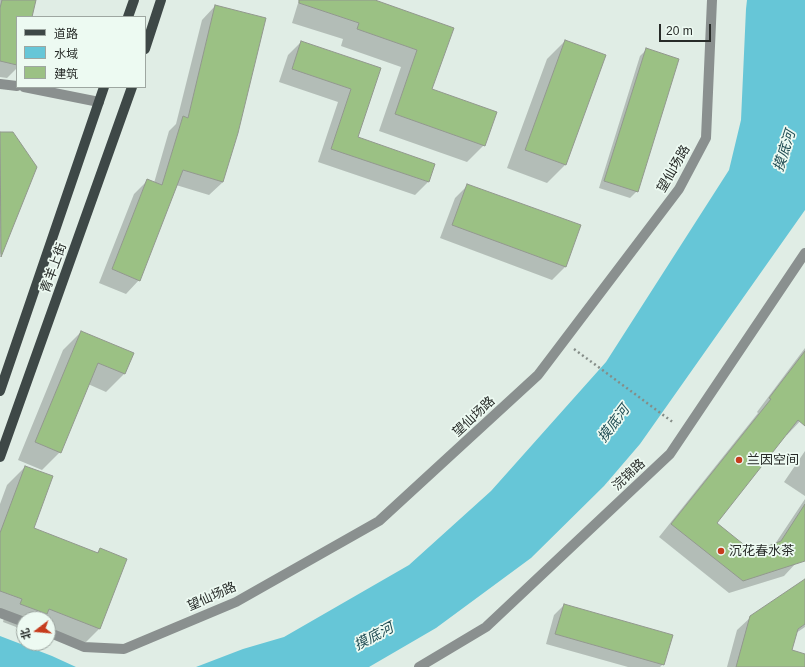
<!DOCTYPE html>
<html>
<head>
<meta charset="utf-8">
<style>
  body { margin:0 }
  #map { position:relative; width:805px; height:667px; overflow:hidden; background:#e0ede5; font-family:Arial,"Noto Sans SC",sans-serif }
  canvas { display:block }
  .legend { position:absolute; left:16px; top:16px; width:130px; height:72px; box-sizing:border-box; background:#edfaf2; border:1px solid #9ea7a1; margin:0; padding:5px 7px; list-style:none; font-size:12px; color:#272b28 }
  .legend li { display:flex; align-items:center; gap:8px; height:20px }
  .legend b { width:20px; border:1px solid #9ea7a1 }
  .north { position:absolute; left:16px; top:611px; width:40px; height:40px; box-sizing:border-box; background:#edfaf2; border:1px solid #9ea7a1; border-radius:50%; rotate:254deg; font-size:11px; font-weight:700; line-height:16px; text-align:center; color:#272b28 }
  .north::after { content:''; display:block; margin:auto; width:14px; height:18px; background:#c63c1d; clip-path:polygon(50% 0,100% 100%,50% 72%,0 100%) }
  .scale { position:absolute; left:659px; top:24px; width:52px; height:18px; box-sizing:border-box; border:2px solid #272b28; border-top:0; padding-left:5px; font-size:12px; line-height:14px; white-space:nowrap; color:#272b28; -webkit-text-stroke:3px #edfaf2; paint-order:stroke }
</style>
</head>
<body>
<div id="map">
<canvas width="805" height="667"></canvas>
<ul class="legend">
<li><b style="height:5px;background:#3e4847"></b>道路</li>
<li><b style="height:11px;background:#66c6d7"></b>水域</li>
<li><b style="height:11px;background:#9bc184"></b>建筑</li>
</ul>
<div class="north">北</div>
<div class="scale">20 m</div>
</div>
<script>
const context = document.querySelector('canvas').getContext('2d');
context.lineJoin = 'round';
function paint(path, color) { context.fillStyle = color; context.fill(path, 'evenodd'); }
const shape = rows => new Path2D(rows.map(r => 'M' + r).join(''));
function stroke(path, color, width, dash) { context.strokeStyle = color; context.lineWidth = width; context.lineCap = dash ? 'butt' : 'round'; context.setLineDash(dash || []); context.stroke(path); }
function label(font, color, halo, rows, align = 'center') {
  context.font = font + ' Arial,"Noto Sans SC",sans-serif'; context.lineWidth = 3.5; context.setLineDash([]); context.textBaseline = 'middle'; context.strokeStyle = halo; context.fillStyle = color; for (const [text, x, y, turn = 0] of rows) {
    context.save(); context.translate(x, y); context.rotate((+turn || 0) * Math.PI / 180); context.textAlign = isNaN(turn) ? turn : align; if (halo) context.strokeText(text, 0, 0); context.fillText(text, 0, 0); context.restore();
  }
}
const water = shape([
  [747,0,805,0,805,210,640,444,604,486,531,558,436,628,369,667,196,667,243,649,284,637,409,565,491,491,606,362,729,170,741,120,746,9],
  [0,636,52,656,76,667,0,667]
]);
const shadow = shape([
  [0,0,35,0,31,17,17,17,17,68,7,78,0,77],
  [299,0,372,0,452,28,431,90,484,145,467,162,379,131,401,67,341,46,343,39,292,23],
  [215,6,237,133,223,182,209,195,176,185,139,280,126,294,99,283,134,194,147,181,154,183,169,131,176,124,202,20],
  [565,41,604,56,565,165,547,183,507,168,547,59],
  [301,42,380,68,356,138,428,182,415,195,318,162,338,102,279,82,288,55],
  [647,49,637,191,630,198,599,188,640,56],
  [0,133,12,133,36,167,0,255],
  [468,185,580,226,565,267,552,280,440,238,455,198],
  [81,332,133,353,124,374,106,392,88,384,60,452,42,470,18,460,63,350],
  [805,348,805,416,787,435,786,434,715,523,753,553,775,544,805,499,805,551,797,562,784,576,729,593,659,537,758,413,757,412],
  [805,451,805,496,784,482],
  [25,467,32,528,96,554,100,549,99,629,81,647,48,634,48,619,24,619,24,630,3,622,4,618,0,616,0,504,7,485],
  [805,580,805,627,796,633,791,651,805,655,805,667,727,667,737,630,751,617],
  [564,605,663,664,660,667,628,667,546,644,554,615]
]);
const building = shape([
  [2,0,36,0,32,17,17,17,17,65,0,61,0,8,2,0],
  [299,0,375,0,454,28,432,89,497,112,485,146,395,114,417,50,357,29,359,23,299,3,299,0],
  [215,5,266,18,238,133,223,182,183,170,140,281,112,269,147,179,162,185,183,116,188,118,215,5],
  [565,40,606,55,566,165,525,150,565,40],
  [301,41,381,68,358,137,435,164,429,182,331,149,351,89,292,69,301,41],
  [646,48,679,59,638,192,604,181,646,48],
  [0,132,13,132,37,167,1,257,0,132],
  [467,184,581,225,566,267,452,225,467,184],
  [81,331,134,353,125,374,98,363,61,453,35,442,81,331],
  [805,351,805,426,798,420,717,523,753,552,781,541,805,504,805,561,743,581,671,524,771,399,769,398,805,351],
  [25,466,53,476,34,528,98,553,100,548,127,559,100,629,49,609,47,614,20,604,22,599,0,591,0,533,25,466],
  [805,579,805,624,798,629,792,650,805,654,805,667,736,667,750,616,805,579],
  [564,604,673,635,664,665,555,634,564,604]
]);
const path = shape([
  [574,349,674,423]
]);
const minor = shape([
  [0,84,17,86],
  [24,87,99,102],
  [0,613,24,622],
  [48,632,84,647,124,649,236,602,379,521,538,375,679,189,706,138,712,0],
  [419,667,486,627,670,454,805,253]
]);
const major = shape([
  [128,17,134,0],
  [145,49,161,0],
  [0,391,104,87],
  [0,457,132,87]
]);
const markers = [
  [739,460,4,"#c63c1d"],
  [721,551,4,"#c63c1d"]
];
const streetNames = [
  ["望仙场路",674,169,-60],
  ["青羊上街",54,268,-70],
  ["望仙场路",474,417,-43],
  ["浣锦路",629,475,-43],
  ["望仙场路",212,597,-24]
];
const poiNames = [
  ["兰因空间",747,460],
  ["沉花春水茶",729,551]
];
const waterNames = [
  ["摸底河",785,151,-72],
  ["摸底河",614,424,-53],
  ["摸底河",374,637,-28]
];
paint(water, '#66c6d7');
paint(shadow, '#0003');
paint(building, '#9bc184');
stroke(building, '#92988e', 1);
stroke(path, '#858d88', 2.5, [2, 3]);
stroke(minor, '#8a908f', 10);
stroke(major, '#3e4847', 10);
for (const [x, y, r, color] of markers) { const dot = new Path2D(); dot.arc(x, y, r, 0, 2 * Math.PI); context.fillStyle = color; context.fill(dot); stroke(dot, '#edfaf2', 1.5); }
label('13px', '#272b28', '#edfaf2', streetNames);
label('13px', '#272b28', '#edfaf2', poiNames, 'left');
label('italic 14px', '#214d54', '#edfaf2', waterNames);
</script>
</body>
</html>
